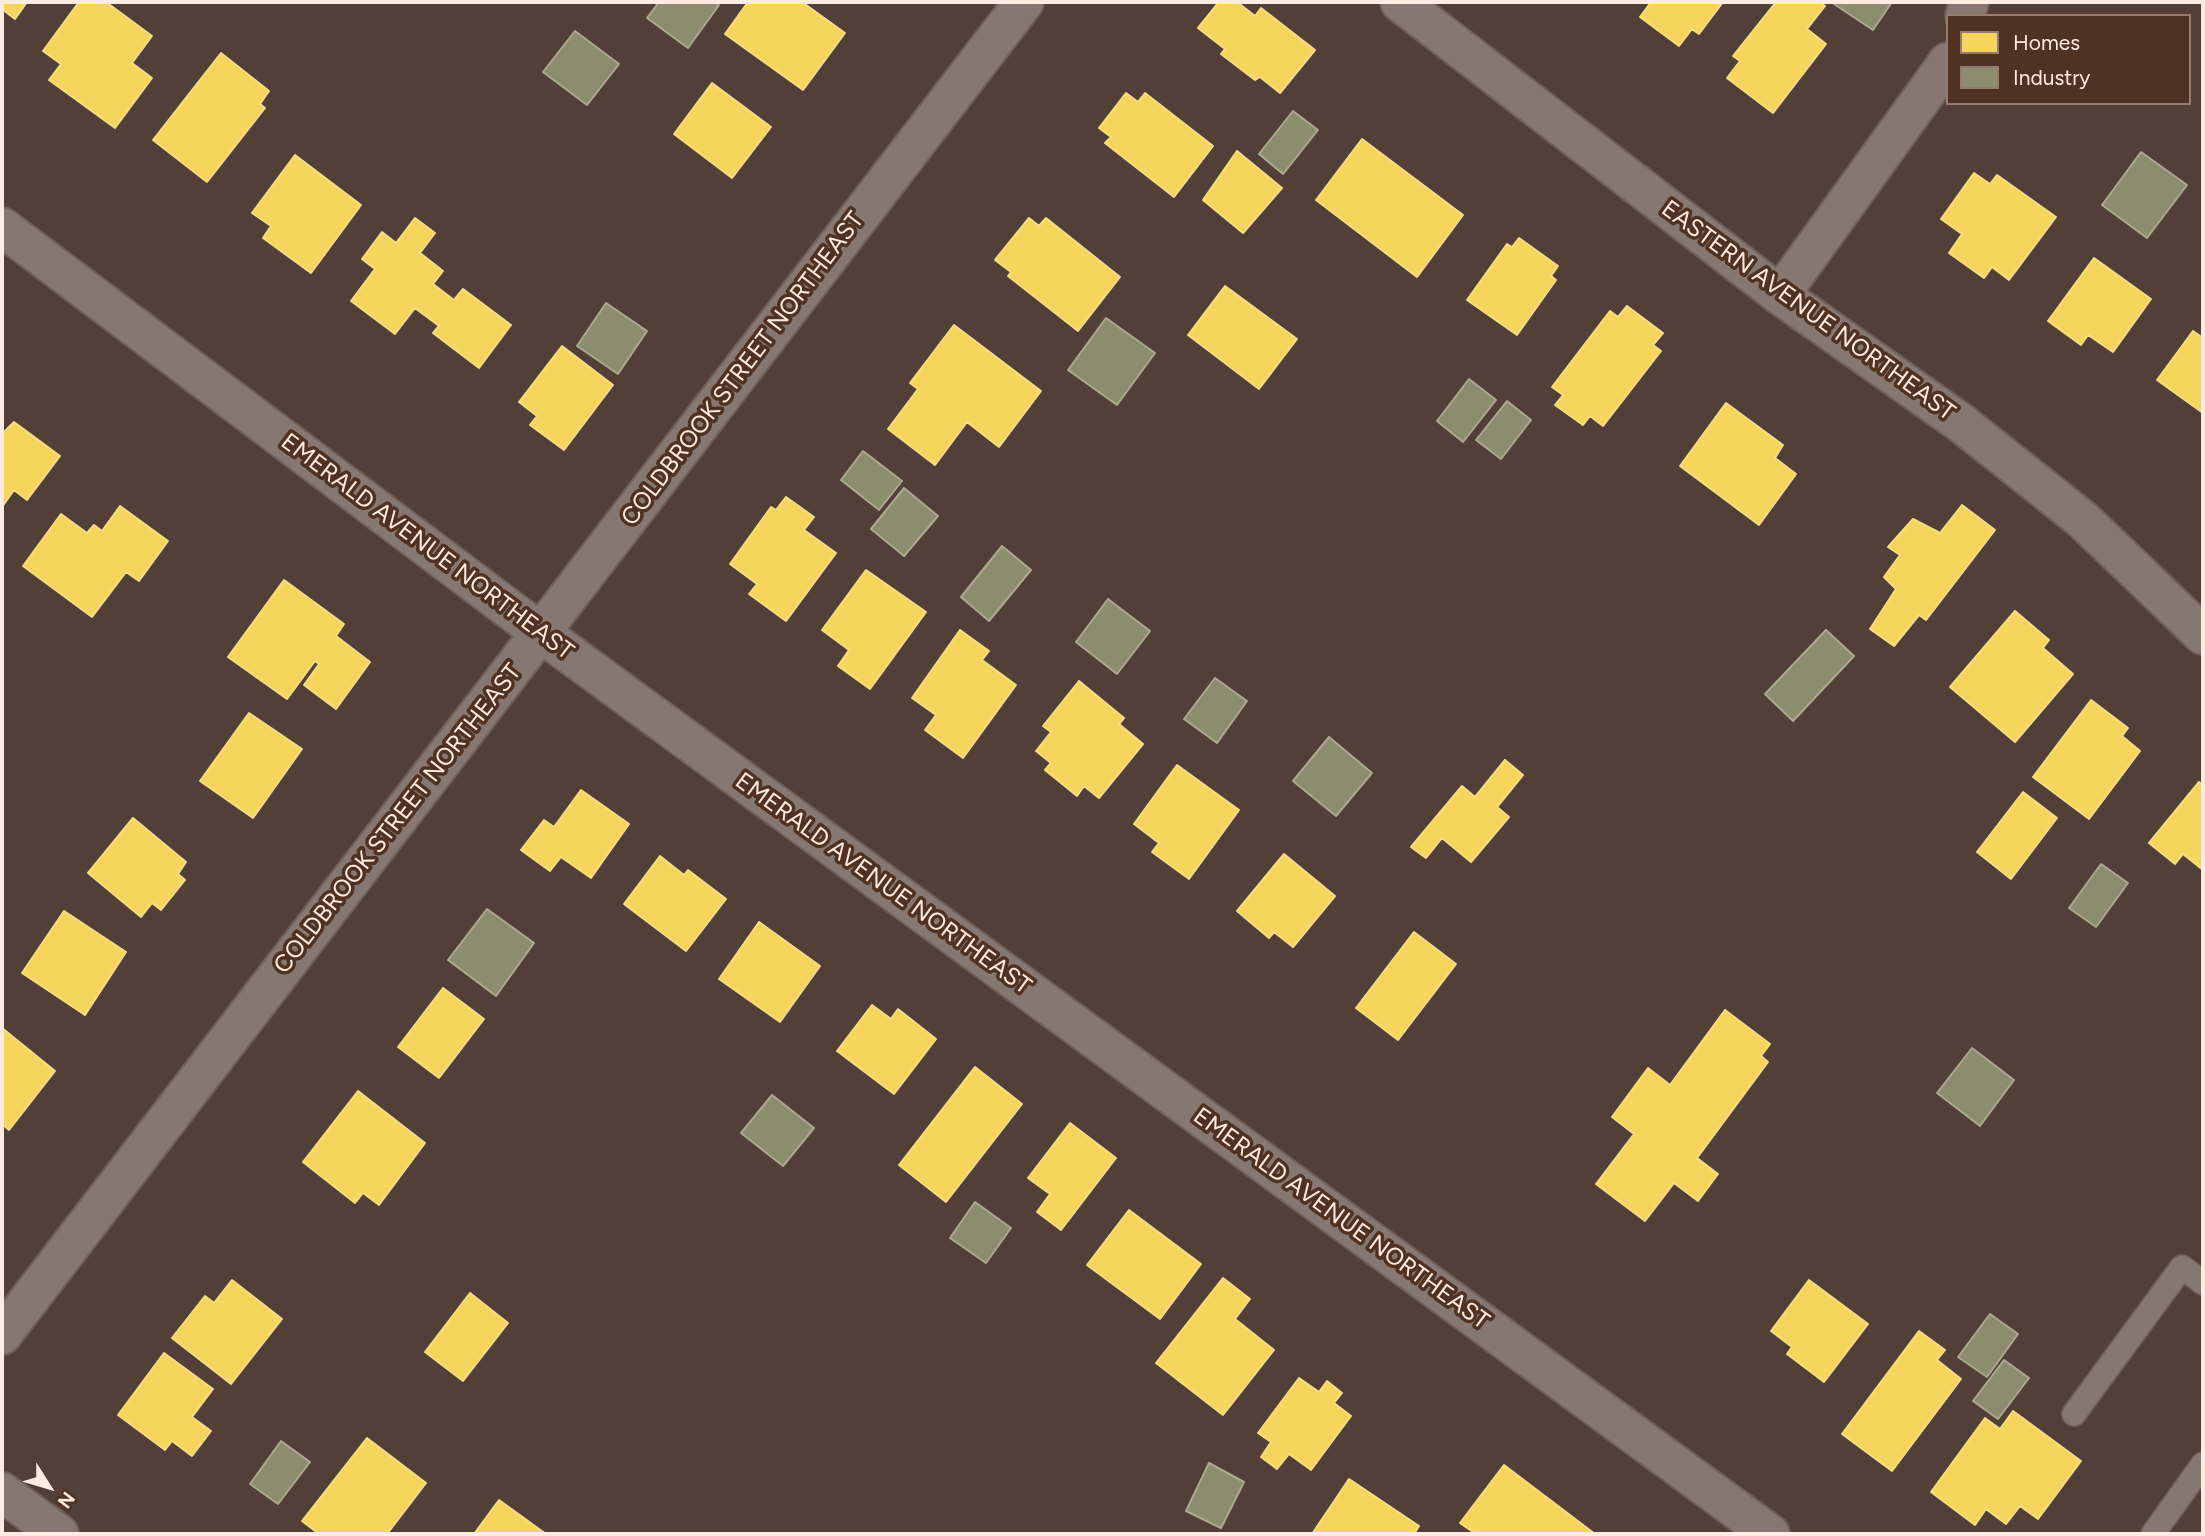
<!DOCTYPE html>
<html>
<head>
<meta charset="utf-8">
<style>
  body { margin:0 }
  #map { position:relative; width:2205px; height:1536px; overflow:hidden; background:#524038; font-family:Figtree,sans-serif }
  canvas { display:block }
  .frame { position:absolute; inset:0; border:4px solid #feebe1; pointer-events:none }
  .legend { position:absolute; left:1946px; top:14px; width:245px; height:91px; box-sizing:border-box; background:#503222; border:2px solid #967c6e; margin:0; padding:9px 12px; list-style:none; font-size:21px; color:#feebe1 }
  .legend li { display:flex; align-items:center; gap:14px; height:35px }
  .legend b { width:35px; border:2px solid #967c6e }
  .north { position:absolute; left:14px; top:1452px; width:70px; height:70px; -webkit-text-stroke:5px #503222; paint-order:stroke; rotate:127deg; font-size:19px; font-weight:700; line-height:28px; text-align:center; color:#feebe1 }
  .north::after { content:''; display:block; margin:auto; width:24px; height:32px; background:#feebe1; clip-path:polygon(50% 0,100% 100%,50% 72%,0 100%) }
</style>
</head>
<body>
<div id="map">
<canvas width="2205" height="1536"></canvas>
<div class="frame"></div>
<ul class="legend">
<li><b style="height:19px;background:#f6d55c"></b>Homes</li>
<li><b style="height:19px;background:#8c8c6e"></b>Industry</li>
</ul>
<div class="north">N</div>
</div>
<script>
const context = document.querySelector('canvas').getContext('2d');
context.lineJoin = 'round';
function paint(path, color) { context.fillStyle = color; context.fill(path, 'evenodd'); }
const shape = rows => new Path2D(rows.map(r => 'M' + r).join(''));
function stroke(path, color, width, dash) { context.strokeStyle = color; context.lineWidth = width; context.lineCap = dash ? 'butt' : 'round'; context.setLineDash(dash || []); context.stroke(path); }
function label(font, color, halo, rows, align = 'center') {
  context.font = font + ' Figtree,sans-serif'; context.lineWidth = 7; context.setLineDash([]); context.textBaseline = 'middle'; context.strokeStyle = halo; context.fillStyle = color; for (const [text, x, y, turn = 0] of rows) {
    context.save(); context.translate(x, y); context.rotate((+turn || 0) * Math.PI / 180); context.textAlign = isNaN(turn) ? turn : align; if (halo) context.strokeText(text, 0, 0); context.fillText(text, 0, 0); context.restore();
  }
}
const homes = shape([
  [2,2,27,2,15,19,2,9,2,2],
  [79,2,106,2,152,36,132,63,152,78,115,128,49,80,61,64,43,51,79,2],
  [748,2,802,2,845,33,803,90,725,34,748,2],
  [1219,2,1237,2,1255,16,1261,8,1315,50,1280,93,1260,77,1255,80,1221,54,1225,49,1198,28,1219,2],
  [1651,2,1650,2,1723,2,1699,34,1692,29,1679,46,1640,17,1651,2],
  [1776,2,1819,2,1825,6,1807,29,1826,44,1773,113,1727,78,1740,61,1733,56,1776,2],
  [221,53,269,91,260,104,265,108,207,182,153,140,221,53],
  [712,83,771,127,732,178,674,134,712,83],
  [1126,93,1138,102,1145,93,1213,146,1174,197,1105,143,1111,137,1099,128,1126,93],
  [1362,139,1463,215,1417,277,1316,200,1362,139],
  [1237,151,1282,188,1243,233,1203,200,1237,151],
  [295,155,361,205,311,273,263,238,271,226,252,213,295,155],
  [1974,173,1990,184,1997,175,2056,217,2009,280,1992,267,1984,278,1949,253,1962,234,1941,219,1974,173],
  [415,218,435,233,420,253,443,271,433,284,454,300,463,289,511,325,479,368,433,333,439,326,415,308,395,334,351,301,375,269,362,259,382,232,396,243,415,218],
  [1029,218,1039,226,1046,218,1120,277,1078,331,1008,276,1011,272,995,260,1029,218],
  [1519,238,1558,266,1551,276,1556,280,1517,335,1467,300,1507,244,1512,247,1519,238],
  [2094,258,2151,299,2113,352,2088,335,2081,345,2048,321,2094,258],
  [1225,286,1297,339,1259,389,1188,335,1225,286],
  [1627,306,1663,333,1653,345,1661,351,1603,426,1590,416,1583,425,1555,405,1563,395,1552,387,1610,311,1618,317,1627,306],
  [954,325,1041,391,999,447,967,422,935,465,888,429,918,389,910,383,954,325],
  [2193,331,2203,338,2203,413,2157,380,2193,331],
  [562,346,613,385,564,450,530,425,537,416,519,402,562,346],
  [1726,403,1783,445,1775,458,1796,474,1759,525,1680,466,1726,403],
  [14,422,60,456,27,500,14,490,2,507,2,434,14,422],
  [786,497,814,517,804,530,836,553,786,621,749,594,757,584,730,564,771,507,776,510,786,497],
  [1962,505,1995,530,1926,620,1919,615,1894,646,1870,629,1896,589,1884,577,1900,555,1888,547,1913,519,1940,533,1962,505],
  [120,506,168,541,139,581,126,572,92,617,23,566,61,514,87,533,94,525,102,531,120,506],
  [866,570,926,612,870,689,838,666,849,650,822,630,866,570],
  [284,580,344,624,336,636,370,662,336,709,304,685,319,664,315,661,287,699,228,657,284,580],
  [2015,611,2049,640,2043,648,2073,674,2015,742,1950,687,2015,611],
  [960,630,989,651,982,660,1016,685,963,758,925,730,936,715,912,698,960,630],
  [1079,681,1124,718,1119,724,1143,744,1099,798,1084,786,1077,796,1045,770,1051,763,1036,751,1051,732,1043,726,1079,681],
  [2091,700,2128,728,2122,736,2140,751,2089,819,2033,777,2091,700],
  [249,713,302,749,253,818,200,781,249,713],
  [1505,760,1523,775,1497,807,1509,817,1471,862,1442,838,1426,858,1411,847,1462,786,1475,797,1505,760],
  [1177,765,1239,810,1189,879,1152,852,1159,843,1134,824,1177,765],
  [2199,782,2203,786,2203,870,2183,854,2175,864,2149,843,2199,782],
  [581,790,629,824,591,878,561,857,550,871,521,850,544,820,554,827,581,790],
  [2023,792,2057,818,2011,879,1977,852,2023,792],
  [133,818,186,862,178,874,185,880,161,910,152,903,141,917,88,873,133,818],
  [1284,854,1335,896,1293,947,1274,932,1269,938,1237,911,1284,854],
  [660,856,684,875,688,870,726,899,686,951,624,904,660,856],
  [64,911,126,952,85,1015,22,973,64,911],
  [759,922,820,966,780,1022,719,979,759,922],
  [1414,932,1456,964,1398,1040,1356,1008,1414,932],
  [443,988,484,1019,439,1078,398,1047,443,988],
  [872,1005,891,1019,898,1009,936,1039,894,1094,837,1051,872,1005],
  [1725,1010,1770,1044,1761,1056,1768,1062,1697,1158,1718,1174,1698,1201,1674,1183,1645,1221,1596,1184,1634,1134,1612,1117,1648,1068,1670,1085,1725,1010],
  [2,1028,55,1071,9,1130,2,1124,2,1028],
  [975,1067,1022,1104,946,1202,899,1165,975,1067],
  [358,1091,425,1143,379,1205,363,1193,355,1203,303,1162,358,1091],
  [1070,1123,1116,1158,1061,1230,1037,1212,1050,1194,1028,1178,1070,1123],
  [1129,1210,1201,1264,1160,1319,1087,1265,1129,1210],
  [1223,1278,1250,1299,1235,1319,1274,1350,1223,1415,1156,1363,1223,1278],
  [232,1280,282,1319,231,1384,172,1338,205,1296,214,1303,232,1280],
  [1809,1280,1868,1324,1824,1382,1787,1354,1792,1347,1771,1331,1809,1280],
  [470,1293,508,1323,463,1381,425,1352,470,1293],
  [1919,1331,1945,1350,1937,1360,1961,1379,1892,1471,1842,1434,1919,1331],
  [164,1353,213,1389,192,1417,211,1431,192,1456,172,1441,165,1450,118,1415,164,1353],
  [1299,1378,1319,1392,1327,1381,1342,1393,1334,1403,1351,1416,1311,1470,1289,1454,1277,1469,1261,1457,1271,1442,1258,1433,1299,1378],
  [2013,1411,2081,1461,2038,1519,2020,1506,2006,1524,1986,1509,1975,1525,1931,1492,1985,1418,2000,1429,2013,1411],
  [367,1438,426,1483,387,1534,319,1534,302,1521,367,1438],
  [1504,1465,1595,1534,1476,1534,1460,1523,1504,1465],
  [1349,1479,1419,1526,1414,1534,1312,1534,1349,1479],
  [499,1500,546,1534,474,1534,499,1500]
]);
const industry = shape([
  [659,2,714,2,719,5,688,48,647,18,659,2],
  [1836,2,1892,2,1873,30,1834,4,1836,2],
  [575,31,619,64,587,105,543,72,575,31],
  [1293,111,1318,130,1283,174,1259,154,1293,111],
  [2141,152,2187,185,2147,238,2102,205,2141,152],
  [606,303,647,331,618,374,577,346,606,303],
  [1106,318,1155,353,1117,405,1068,370,1106,318],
  [1469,379,1496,400,1463,442,1437,421,1469,379],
  [1507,401,1531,420,1501,459,1476,440,1507,401],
  [863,451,902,481,879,510,841,480,863,451],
  [904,488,938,516,904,556,871,529,904,488],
  [1002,546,1031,570,989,621,961,597,1002,546],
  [1108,599,1150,631,1117,674,1076,642,1108,599],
  [1826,630,1854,656,1793,721,1765,694,1826,630],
  [1215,678,1247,701,1217,743,1184,719,1215,678],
  [1329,737,1372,773,1336,816,1293,781,1329,737],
  [2101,864,2128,883,2096,927,2069,908,2101,864],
  [487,909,534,943,496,996,448,960,487,909],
  [1972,1048,2014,1080,1980,1126,1937,1093,1972,1048],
  [772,1095,814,1128,783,1166,741,1133,772,1095],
  [975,1202,1011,1228,986,1263,950,1238,975,1202],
  [1990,1314,2018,1334,1987,1377,1958,1357,1990,1314],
  [2004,1360,2029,1378,1998,1419,1973,1401,2004,1360],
  [281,1441,310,1462,278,1504,250,1484,281,1441],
  [1209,1463,1244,1482,1221,1528,1186,1511,1209,1463]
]);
const service = shape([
  [2074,1414,2182,1267,2203,1283],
  [2153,1534,2203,1464]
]);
const minor = shape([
  [1400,2,1780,295,1961,423,2083,520,2203,635],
  [1965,16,1969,2],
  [2,227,541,633,1770,1534],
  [1780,295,1948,62],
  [2,1335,1024,2],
  [2,1492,59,1534]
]);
const streetNames = [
  ["EASTERN AVENUE NORTHEAST",1808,311,36],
  ["COLDBROOK STREET NORTHEAST",743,369,-53],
  ["EMERALD AVENUE NORTHEAST",427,547,37],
  ["COLDBROOK STREET NORTHEAST",398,819,-52],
  ["EMERALD AVENUE NORTHEAST",883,884,36],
  ["EMERALD AVENUE NORTHEAST",1341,1219,36]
];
paint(homes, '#f6d55c');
stroke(homes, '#f8dc84', 2);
paint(industry, '#8c8c6e');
stroke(industry, '#aea890', 2);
stroke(service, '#6e5f57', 26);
stroke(minor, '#6e5f57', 42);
stroke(service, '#867871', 23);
stroke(minor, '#867871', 38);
label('24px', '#feebe1', '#503222', streetNames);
</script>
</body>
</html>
